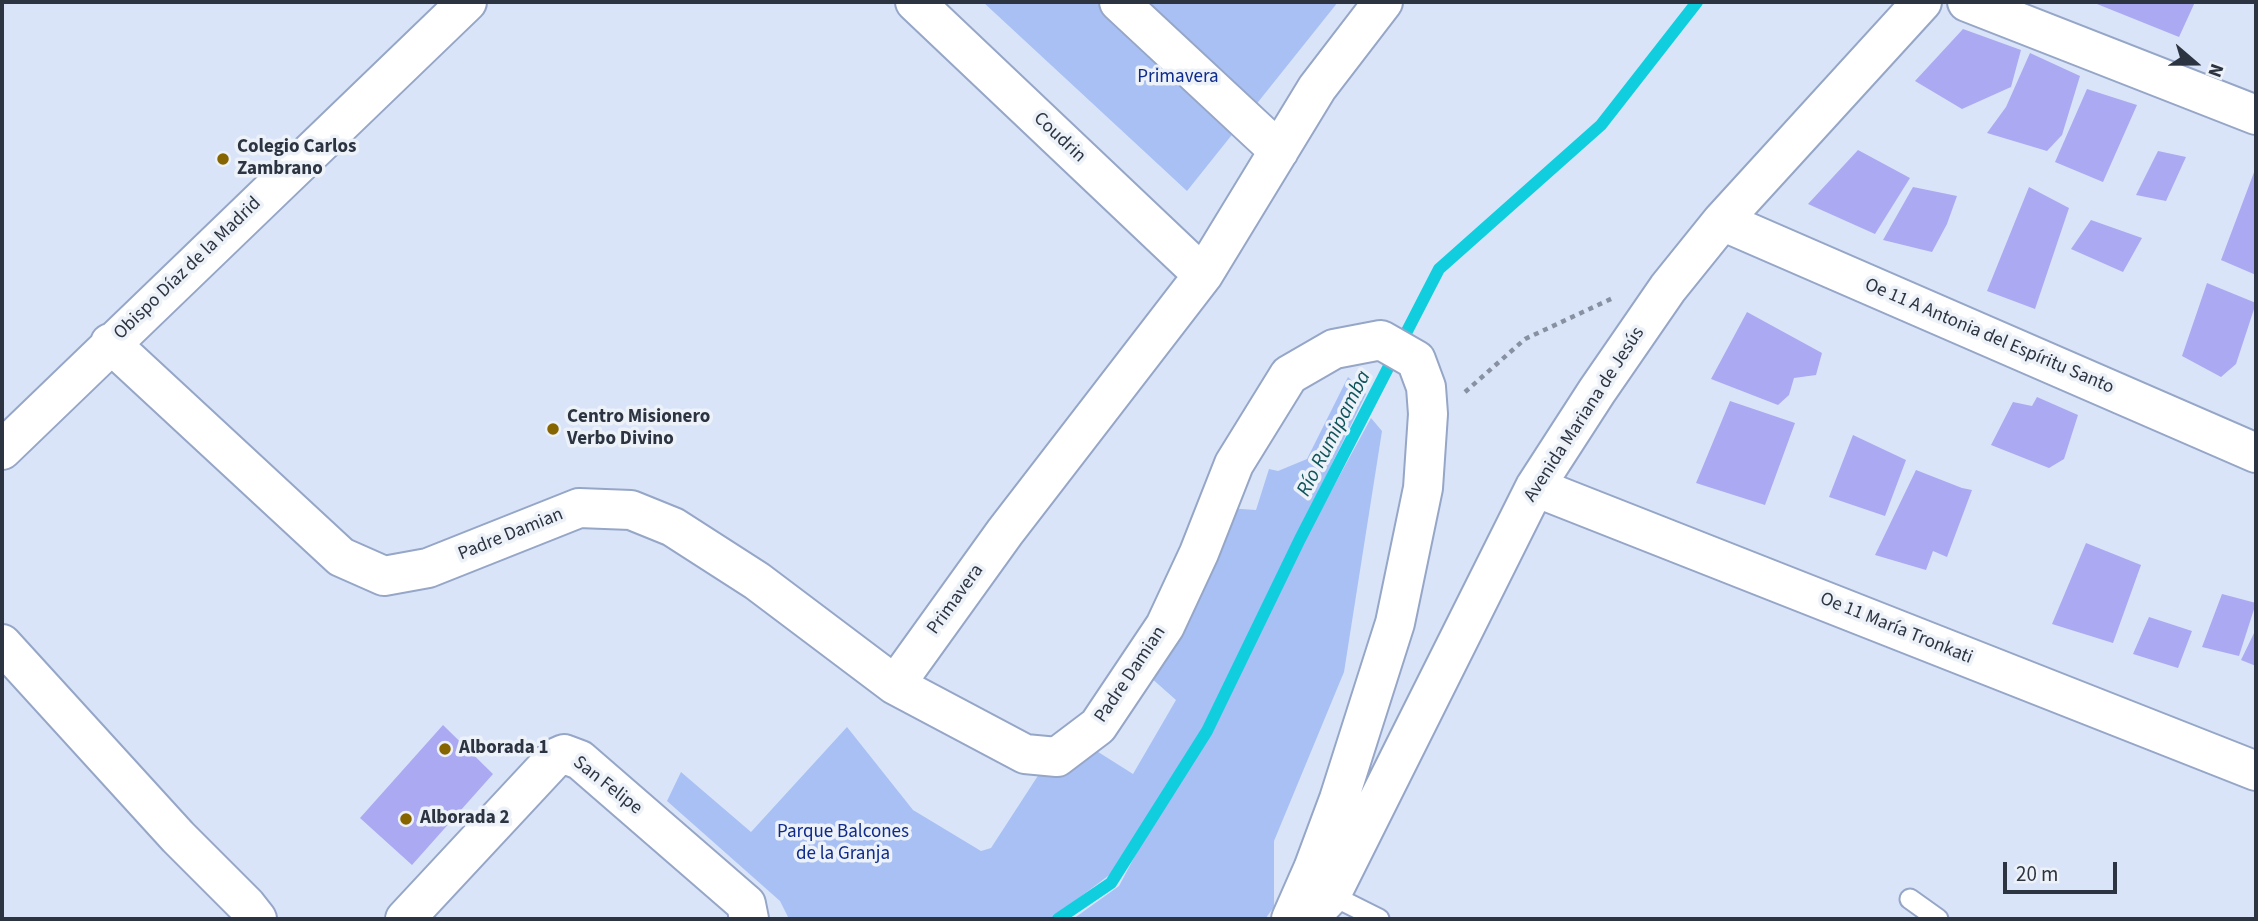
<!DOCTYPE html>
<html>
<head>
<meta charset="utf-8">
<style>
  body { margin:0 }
  #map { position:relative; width:2258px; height:921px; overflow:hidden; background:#d9e4f9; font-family:"Source Sans 3",sans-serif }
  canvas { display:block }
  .frame { position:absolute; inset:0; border:4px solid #2d3441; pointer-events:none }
  .north { position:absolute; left:2160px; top:28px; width:70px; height:70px; -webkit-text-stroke:5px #edf1f8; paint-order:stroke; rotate:110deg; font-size:19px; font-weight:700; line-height:28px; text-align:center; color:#2d3441 }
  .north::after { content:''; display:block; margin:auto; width:24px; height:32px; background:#2d3441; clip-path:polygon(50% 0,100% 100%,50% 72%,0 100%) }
  .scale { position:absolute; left:2003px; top:862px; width:114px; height:32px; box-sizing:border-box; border:4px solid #2d3441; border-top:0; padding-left:9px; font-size:21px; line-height:24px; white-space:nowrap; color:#2d3441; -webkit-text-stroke:5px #edf1f8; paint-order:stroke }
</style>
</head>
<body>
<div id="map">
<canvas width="2258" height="921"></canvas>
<div class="frame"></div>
<div class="north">N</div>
<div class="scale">20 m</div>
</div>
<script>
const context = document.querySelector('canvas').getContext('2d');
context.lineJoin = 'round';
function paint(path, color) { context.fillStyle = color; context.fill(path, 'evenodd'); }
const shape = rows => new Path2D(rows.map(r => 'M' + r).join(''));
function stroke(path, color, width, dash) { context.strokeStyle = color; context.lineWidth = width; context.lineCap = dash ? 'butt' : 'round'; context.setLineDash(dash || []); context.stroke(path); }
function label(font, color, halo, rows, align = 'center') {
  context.font = font + ' "Source Sans 3",sans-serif'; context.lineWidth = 7; context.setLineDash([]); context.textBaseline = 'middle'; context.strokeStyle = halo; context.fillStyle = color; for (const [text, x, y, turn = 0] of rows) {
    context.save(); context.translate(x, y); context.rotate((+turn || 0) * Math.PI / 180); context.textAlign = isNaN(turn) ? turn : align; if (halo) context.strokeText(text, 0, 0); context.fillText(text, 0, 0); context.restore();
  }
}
const green = shape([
  [983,2,1338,2,1187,191],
  [1348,377,1366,394,1213,708,1371,418,1382,431,1344,672,1274,841,1274,907,1265,919,1073,919,1119,886,1195,743,1112,873,1051,919,789,919,780,901,667,801,681,772,751,832,847,727,913,810,981,851,991,848,1041,771,1084,743,1133,774,1176,700,1141,669,1227,508,1256,510,1269,469,1278,471,1307,459]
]);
const stream = shape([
  [1058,919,1111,883,1207,731,1300,539,1439,269,1601,125,1697,2]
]);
const building = shape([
  [2092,2,2195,2,2179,37],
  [1963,29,2021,50,2011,87,1962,109,1915,81],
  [2030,53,2080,76,2062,135,2047,151,1987,133,2006,107],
  [2087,89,2137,105,2103,182,2055,162],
  [1858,150,1910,178,1875,234,1808,204],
  [2158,151,2186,157,2166,201,2136,195],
  [2256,167,2256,275,2221,260],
  [1913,187,1957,196,1947,224,1932,252,1883,240],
  [2029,187,2069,208,2035,309,1987,291],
  [2091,220,2142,238,2123,272,2071,249],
  [2207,283,2256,303,2236,364,2221,377,2182,356],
  [1747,312,1822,353,1816,375,1794,378,1789,395,1778,405,1711,379],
  [2037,397,2078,415,2064,459,2049,468,1991,445,2013,402,2032,406],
  [1730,401,1795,423,1765,505,1696,483],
  [1853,435,1906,460,1885,516,1829,497],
  [1916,470,1962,488,1972,490,1947,557,1933,551,1926,570,1875,555],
  [2086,543,2141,565,2113,643,2052,624],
  [2222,594,2256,603,2239,656,2202,647],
  [2149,617,2192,631,2178,668,2133,654],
  [2256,629,2256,666,2241,660],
  [443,725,493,774,412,865,360,818]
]);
const path = shape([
  [1465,392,1525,339,1613,298]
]);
const service = shape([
  [1331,895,1379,919],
  [1910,899,1938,919]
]);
const minor = shape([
  [915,2,1203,275],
  [1119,2,1279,151],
  [1967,2,2256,115],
  [1722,221,2256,453],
  [110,343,341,557,384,576,428,568,579,508,631,510,673,527,757,581,895,685,1025,754,1057,757,1098,726,1165,626,1199,553,1234,464,1289,375,1334,349,1381,340,1416,360,1426,387,1428,414,1423,488,1395,623,1339,799,1313,869,1291,919],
  [2,450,467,2],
  [1535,487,2256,771],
  [2,644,178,837,246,905,257,919],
  [895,685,1005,532,1203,275,1317,88,1383,2],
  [405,919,555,758,564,754,580,760,746,904,749,919],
  [1308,919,1331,895,1535,487,1597,391,1668,288,1722,221,1922,2]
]);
const markers = [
  [223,159,7,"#866400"],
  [553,429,7,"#866400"],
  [445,749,7,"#866400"],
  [406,819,7,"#866400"]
];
const parkNames = [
  ["Primavera",1178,78],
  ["Parque Balcones",843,833],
  ["de la Granja",843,855]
];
const streetNames = [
  ["Coudrin",1059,138,43],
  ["Obispo Díaz de la Madrid",188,269,-44],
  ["Oe 11 A Antonia del Espíritu Santo",1989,337,23],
  ["Avenida Mariana de Jesús",1585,415,-57],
  ["Padre Damian",511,535,-22],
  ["Primavera",956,600,-54],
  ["Oe 11 María Tronkati",1896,629,22],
  ["Padre Damian",1131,675,-56],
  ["San Felipe",607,786,38]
];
const poiNames = [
  ["Colegio Carlos",237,148],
  ["Zambrano",237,170],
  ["Centro Misionero",567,418],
  ["Verbo Divino",567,440],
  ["Alborada 1",459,749],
  ["Alborada 2",420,819]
];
const waterNames = [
  ["Río Rumipamba",1335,434,-63]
];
paint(green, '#a8c0f3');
stroke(stream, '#11cedf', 12);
paint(building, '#aba9f2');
stroke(service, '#96a6c7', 23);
stroke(minor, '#96a6c7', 42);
stroke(path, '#8891a2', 4.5, [5, 5]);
stroke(service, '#fff', 19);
stroke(minor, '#fff', 38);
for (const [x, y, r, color] of markers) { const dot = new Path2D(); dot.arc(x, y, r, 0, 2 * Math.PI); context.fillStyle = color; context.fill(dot); stroke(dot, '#edf1f8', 2.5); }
label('19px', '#0f2c8c', '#edf1f8', parkNames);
label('19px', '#2d3441', '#edf1f8', streetNames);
label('bold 19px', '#2d3441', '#edf1f8', poiNames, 'left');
label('italic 21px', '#10545b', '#edf1f8', waterNames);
</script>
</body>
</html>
